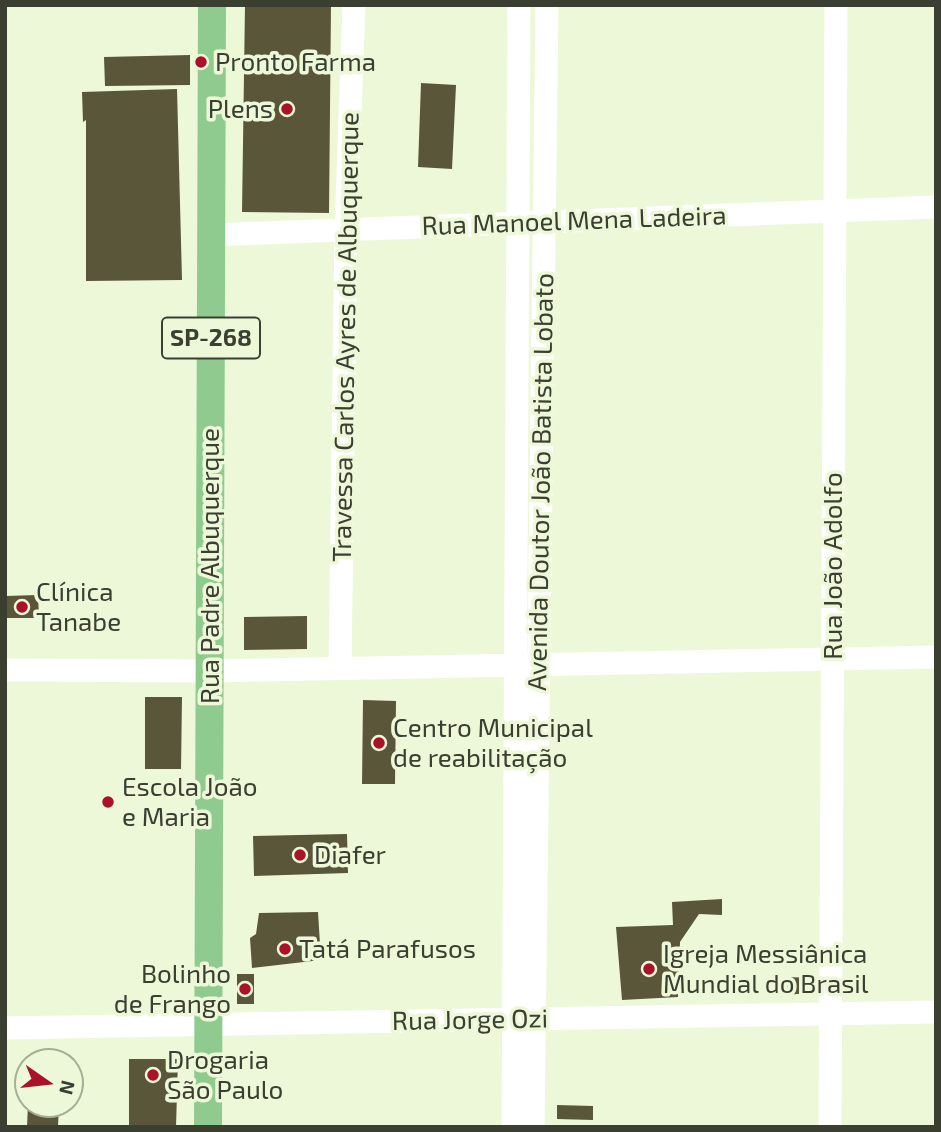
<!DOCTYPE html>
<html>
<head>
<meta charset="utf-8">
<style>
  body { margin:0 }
  #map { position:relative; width:941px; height:1132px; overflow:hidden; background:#edf8d8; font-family:"Exo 2",sans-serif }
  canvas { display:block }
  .frame { position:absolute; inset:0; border:7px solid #3a3f32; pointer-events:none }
  .north { position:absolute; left:14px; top:1048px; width:70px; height:70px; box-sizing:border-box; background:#edf8d8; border:2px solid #a5ae96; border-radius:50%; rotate:104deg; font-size:19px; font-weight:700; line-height:28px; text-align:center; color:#3a3f32 }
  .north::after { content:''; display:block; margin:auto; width:24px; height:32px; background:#a91229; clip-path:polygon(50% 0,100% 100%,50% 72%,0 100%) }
</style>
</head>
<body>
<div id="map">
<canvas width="941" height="1132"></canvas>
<div class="frame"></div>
<div class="north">N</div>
</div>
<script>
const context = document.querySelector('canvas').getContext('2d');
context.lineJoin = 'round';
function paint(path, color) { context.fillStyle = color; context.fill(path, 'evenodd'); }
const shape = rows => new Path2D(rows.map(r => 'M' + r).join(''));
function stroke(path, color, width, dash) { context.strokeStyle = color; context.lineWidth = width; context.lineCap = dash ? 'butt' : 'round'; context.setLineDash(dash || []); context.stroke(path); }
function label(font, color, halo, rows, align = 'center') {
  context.font = font + ' "Exo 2",sans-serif'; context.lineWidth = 7; context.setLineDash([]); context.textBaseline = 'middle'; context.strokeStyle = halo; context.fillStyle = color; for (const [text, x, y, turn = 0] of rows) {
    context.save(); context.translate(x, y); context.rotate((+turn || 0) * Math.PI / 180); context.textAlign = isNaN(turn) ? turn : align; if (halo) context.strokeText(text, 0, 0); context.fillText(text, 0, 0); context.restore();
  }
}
const building = shape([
  [245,5,331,5,329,213,242,212],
  [190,55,190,85,105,86,104,57],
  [421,83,456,85,452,169,418,167],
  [177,89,182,280,86,281,86,120,83,122,82,92],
  [38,595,39,618,5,618,5,596],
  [307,616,307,649,244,650,244,617],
  [145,697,182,697,181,769,145,769],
  [363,700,396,701,395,784,362,784],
  [347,834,348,873,254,876,253,836],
  [722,899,722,915,699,914,680,942,678,997,622,1000,616,927,673,925,672,902],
  [318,912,321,960,252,968,250,938,256,934,259,913],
  [237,974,254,974,254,1004,237,1004],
  [786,977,816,978,810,993,785,995],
  [30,1058,61,1059,61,1062,29,1062],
  [129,1059,178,1059,176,1127,129,1127],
  [28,1104,59,1104,58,1127,27,1127],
  [557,1105,593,1106,593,1120,557,1119]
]);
const minor = shape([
  [211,235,936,207],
  [340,668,346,230,354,5],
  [5,670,210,671,936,657],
  [5,1028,936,1012],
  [513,1127,519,5],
  [533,1127,547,5],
  [830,1127,836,5]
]);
const major = shape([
  [208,1127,212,5]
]);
const markers = [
  [201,62,7,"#a91229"],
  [287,109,7,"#a91229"],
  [22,607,7,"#a91229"],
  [379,743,7,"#a91229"],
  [108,802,7,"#a91229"],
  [300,855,7,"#a91229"],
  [285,949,7,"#a91229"],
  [649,969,7,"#a91229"],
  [245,989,7,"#a91229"],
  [153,1075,7,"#a91229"]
];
const shields = [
  [211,338,98]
];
const shieldNames = [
  ["SP-268",211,338]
];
const poiNames = [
  ["Pronto Farma",215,62],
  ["Plens",273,109,"right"],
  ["Clínica",36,592],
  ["Tanabe",36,622],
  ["Centro Municipal",393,728],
  ["de reabilitação",393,758],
  ["Escola João",122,787],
  ["e Maria",122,817],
  ["Diafer",314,855],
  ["Tatá Parafusos",299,949],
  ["Igreja Messiânica",663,954],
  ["Mundial do Brasil",663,984],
  ["Bolinho",231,974,"right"],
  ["de Frango",231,1004,"right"],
  ["Drogaria",167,1060],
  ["São Paulo",167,1090]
];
const streetNames = [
  ["Rua Manoel Mena Ladeira",574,221,-2],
  ["Travessa Carlos Ayres de Albuquerque",346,337,-89],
  ["Avenida Doutor João Batista Lobato",541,482,-89],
  ["Rua Padre Albuquerque",210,566,-90],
  ["Rua João Adolfo",833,566,-90],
  ["Rua Jorge Ozi",470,1020,-1]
];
paint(building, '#5a563a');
stroke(minor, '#fff', 23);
stroke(major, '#8fca8e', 28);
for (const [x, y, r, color] of markers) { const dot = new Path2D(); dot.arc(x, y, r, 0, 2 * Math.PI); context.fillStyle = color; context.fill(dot); stroke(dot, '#edf8d8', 2.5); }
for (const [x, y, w] of shields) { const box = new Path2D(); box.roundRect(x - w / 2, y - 20.5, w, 41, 5); context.fillStyle = '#edf8d8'; context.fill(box); stroke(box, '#3a3f32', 2); }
label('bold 24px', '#3a3f32', null, shieldNames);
label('26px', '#3a3f32', '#edf8d8', poiNames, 'left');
label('26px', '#3a3f32', '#edf8d8', streetNames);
</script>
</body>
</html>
